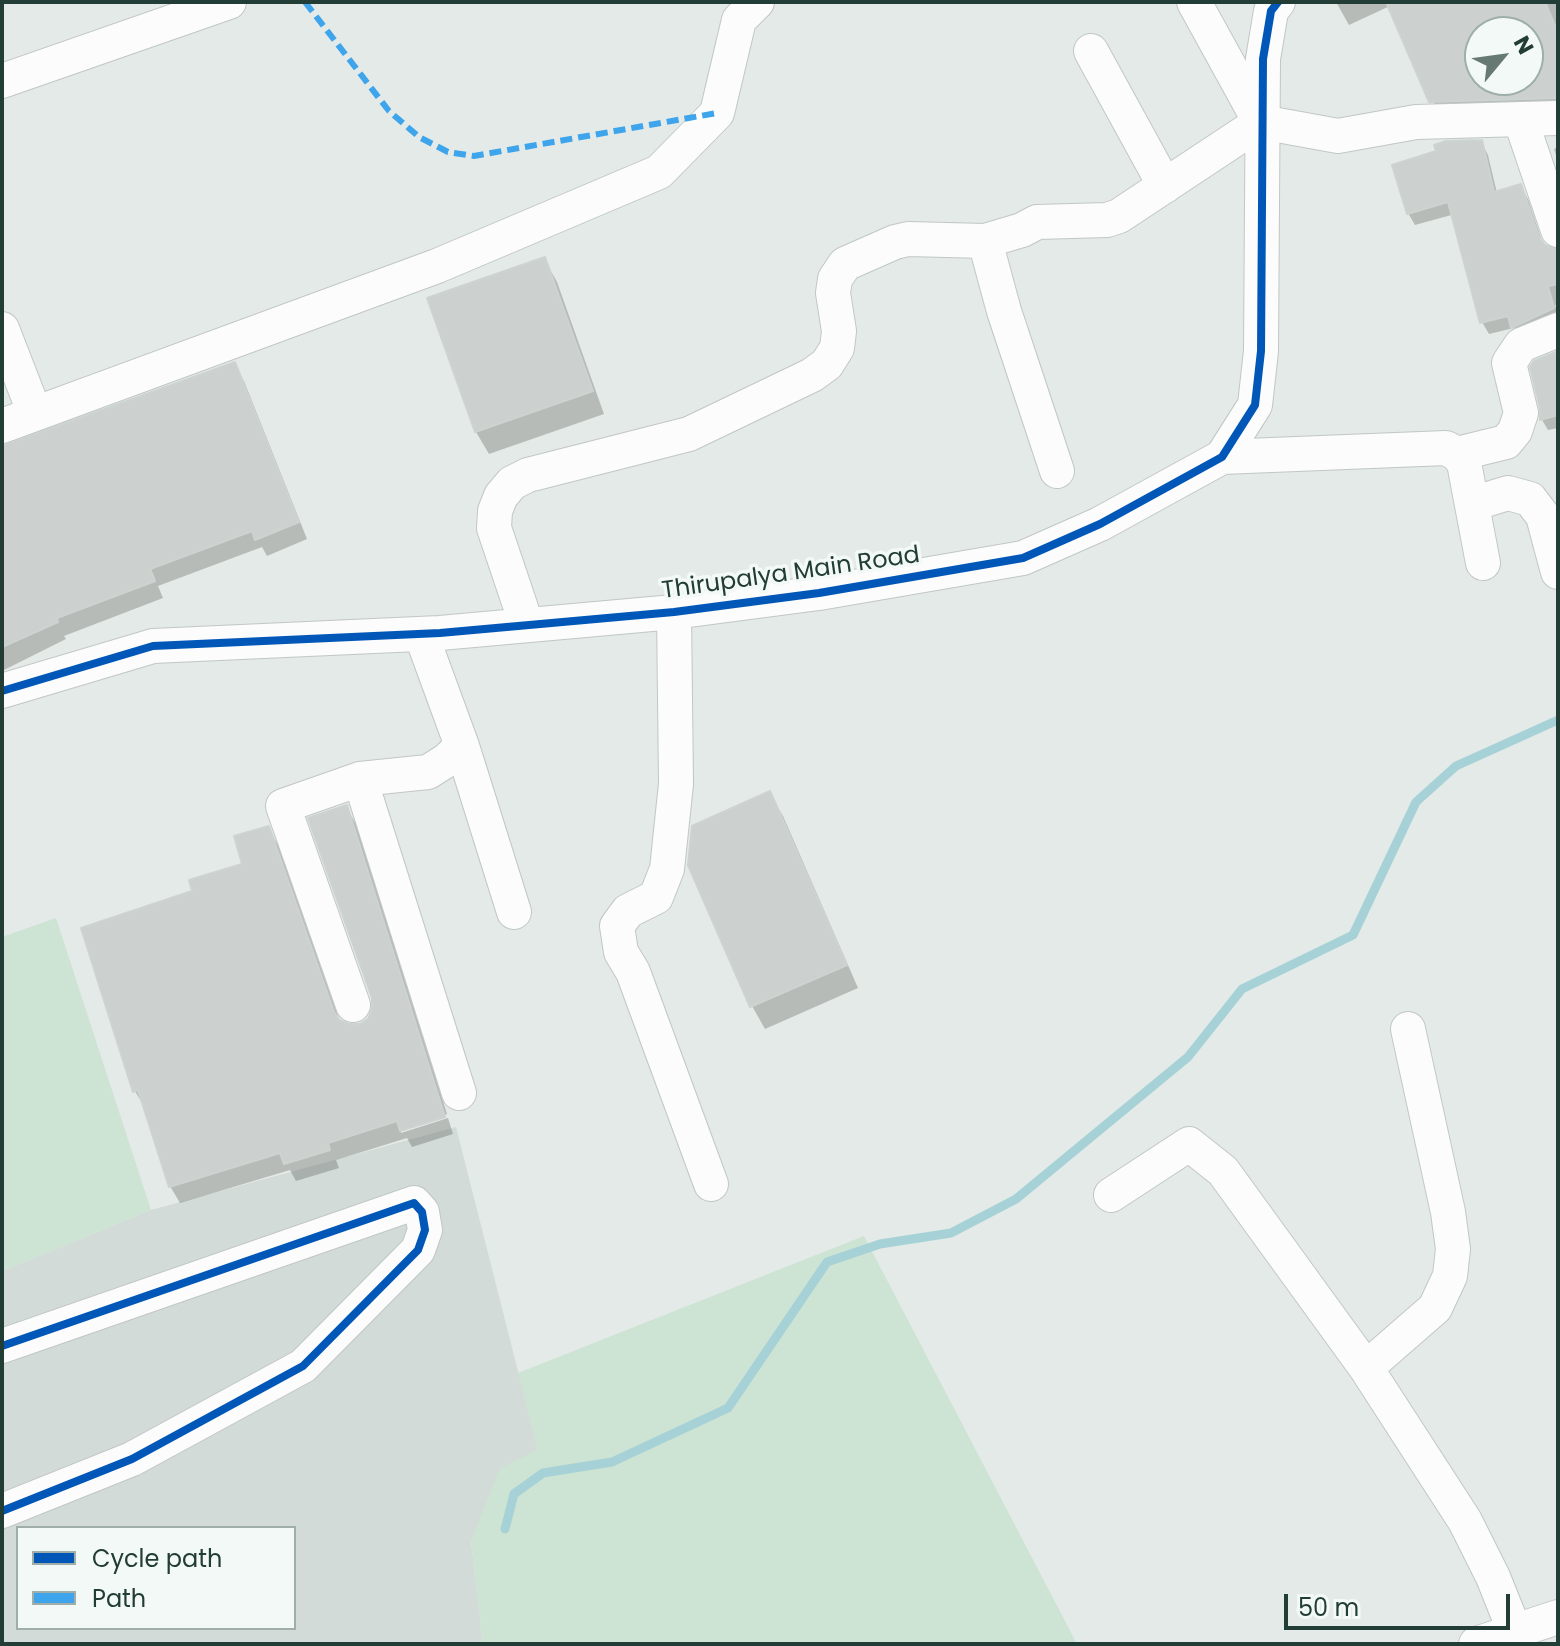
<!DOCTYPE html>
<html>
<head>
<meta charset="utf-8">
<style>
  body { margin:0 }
  #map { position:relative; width:1560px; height:1646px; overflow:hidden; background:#e4eae7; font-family:Poppins,sans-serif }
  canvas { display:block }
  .frame { position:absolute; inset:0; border:4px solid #223d35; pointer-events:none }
  .legend { position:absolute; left:16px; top:1526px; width:280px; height:104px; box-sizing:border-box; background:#f3f9f6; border:2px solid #9faea9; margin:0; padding:10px 14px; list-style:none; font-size:24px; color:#223d35 }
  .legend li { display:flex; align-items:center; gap:16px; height:40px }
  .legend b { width:40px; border:2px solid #9faea9 }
  .north { position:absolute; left:1464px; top:16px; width:80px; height:80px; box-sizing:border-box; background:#f3f9f6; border:2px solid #9faea9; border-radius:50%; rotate:61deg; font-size:22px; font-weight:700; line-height:32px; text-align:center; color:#223d35 }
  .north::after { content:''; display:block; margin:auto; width:28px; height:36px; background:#667a73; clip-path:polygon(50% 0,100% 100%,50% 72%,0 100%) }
  .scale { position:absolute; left:1284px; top:1594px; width:226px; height:36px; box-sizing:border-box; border:4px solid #223d35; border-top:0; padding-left:10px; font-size:24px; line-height:28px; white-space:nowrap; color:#223d35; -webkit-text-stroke:6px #f3f9f6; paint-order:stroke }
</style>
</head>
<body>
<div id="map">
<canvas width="1560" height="1646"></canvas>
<div class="frame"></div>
<ul class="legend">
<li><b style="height:10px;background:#0057b8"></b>Cycle path</li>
<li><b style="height:10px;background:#3ea4eb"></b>Path</li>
</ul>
<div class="north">N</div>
<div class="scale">50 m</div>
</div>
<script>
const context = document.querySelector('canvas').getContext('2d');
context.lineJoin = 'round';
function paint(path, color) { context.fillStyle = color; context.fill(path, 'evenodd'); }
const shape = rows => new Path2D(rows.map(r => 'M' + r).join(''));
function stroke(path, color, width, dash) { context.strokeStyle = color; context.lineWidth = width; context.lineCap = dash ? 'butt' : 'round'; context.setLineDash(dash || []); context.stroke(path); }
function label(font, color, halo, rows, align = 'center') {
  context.font = font + ' Poppins,sans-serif'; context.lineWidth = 7; context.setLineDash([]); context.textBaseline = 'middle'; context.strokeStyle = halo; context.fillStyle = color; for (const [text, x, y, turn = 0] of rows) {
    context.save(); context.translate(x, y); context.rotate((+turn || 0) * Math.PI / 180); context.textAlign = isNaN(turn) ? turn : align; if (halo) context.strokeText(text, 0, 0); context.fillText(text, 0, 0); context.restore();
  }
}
const built = shape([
  [456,1127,538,1450,471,1541,483,1644,2,1644,2,1271,151,1210],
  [18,1528,294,1528,294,1628,18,1628]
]);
const green = shape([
  [56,918,151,1210,2,1271,2,937],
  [864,1236,1077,1644,483,1644,471,1541,500,1468,538,1450,518,1373]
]);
const shadow = shape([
  [1336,2,1558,2,1558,115,1441,118,1390,6,1349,25],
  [1480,32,1528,32,1528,80,1480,80],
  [1481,142,1488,155,1497,193,1520,187,1528,199,1544,247,1558,251,1558,304,1555,305,1558,315,1520,339,1514,328,1489,334,1482,322,1455,214,1415,225,1408,213],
  [1558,147,1558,162,1554,149],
  [544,259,557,282,604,414,489,454,476,432,429,300],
  [1555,355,1558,360,1558,428,1548,430,1542,420,1542,408],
  [234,364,244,381,307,539,267,556,262,547,158,586,163,598,64,636,66,639,2,671,2,447],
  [769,793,783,816,858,988,765,1029,752,1006],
  [346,807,356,824,447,1114,401,1128,401,1133,448,1118,453,1134,412,1147,407,1138,336,1160,339,1168,296,1181,290,1170,180,1203,170,1186,145,1108,135,1091,195,893,245,865,268,828,278,845,340,1022,348,1026,361,1025,369,1020,374,1010]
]);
const stream = shape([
  [505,1529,514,1494,543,1473,612,1462,728,1408,827,1262,880,1244,951,1233,1016,1199,1188,1057,1242,989,1353,935,1416,802,1456,766,1558,720]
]);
const building = shape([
  [1386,2,1545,2,1558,33,1558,98,1429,102,1386,2],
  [1480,32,1528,32,1528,80,1480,80,1480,32],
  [1482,140,1494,192,1521,184,1539,237,1545,245,1558,249,1558,284,1548,286,1554,308,1511,328,1508,316,1480,323,1448,202,1407,214,1392,165,1436,151,1434,145,1446,141,1482,140],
  [545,257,593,391,475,432,427,298,545,257],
  [1556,352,1558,415,1540,420,1540,408,1530,367,1534,361,1556,352],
  [235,362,299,522,255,540,252,531,150,569,155,581,57,618,58,622,2,647,2,446,235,362],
  [770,791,847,965,750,1007,688,865,692,826,770,791],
  [347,805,445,1117,400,1131,397,1121,328,1143,330,1150,284,1164,280,1153,169,1187,138,1090,133,1092,81,928,192,891,189,880,242,864,234,836,269,826,334,1012,339,1020,349,1024,360,1024,368,1019,372,1009,372,998,308,818,347,805]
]);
const minor = shape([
  [1194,2,1260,122],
  [1091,51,1165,186],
  [2,81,229,2],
  [1521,121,1558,230],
  [1261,122,1338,136,1416,122,1558,118],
  [2,329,35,414],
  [2,426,437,266,659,172,717,113,739,20,757,2],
  [1457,454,1506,442,1515,431,1521,413,1509,363,1521,345,1558,330],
  [1222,457,1446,448,1457,454,1464,463,1483,563],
  [1057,471,1004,311,985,241,1022,230,1037,222,1107,220,1119,216,1261,122],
  [1472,504,1508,493,1530,499,1543,516,1558,572],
  [674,612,676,784,667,869,656,897,628,911,617,926,621,952,633,972,711,1184],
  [526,623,494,528,495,511,501,496,512,483,528,475,689,434,812,375,827,364,837,348,839,331,833,293,835,279,845,264,895,242,908,239,985,241],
  [421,634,462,746,514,912],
  [2,691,153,646,440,633,674,612,819,593,1023,558,1100,524,1222,457,1255,405,1261,351,1263,59,1271,11,1278,2],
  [360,779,459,1093],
  [353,1005,283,806,360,779,428,772,447,760,462,746],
  [1111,1195,1189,1144,1223,1171,1366,1368,1465,1521,1493,1577,1515,1632,1516,1644],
  [2,1346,414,1203,422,1212,425,1230,418,1250,303,1366,132,1459,2,1511],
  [1366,1368,1435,1308,1450,1276,1453,1249,1448,1212,1408,1029],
  [1476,1644,1558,1617]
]);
const quiet = shape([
  [305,2,389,111,419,137,448,152,474,156,717,113]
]);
const cycleway = shape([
  [2,691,153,646,440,633,674,612,819,593,1023,558,1100,524,1222,457,1255,405,1261,351,1263,59,1271,11,1278,2],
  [2,1346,414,1203,422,1212,425,1230,418,1250,303,1366,132,1459,2,1511]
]);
const streetNames = [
  ["Thirupalya Main Road",791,574,-8]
];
paint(built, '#d2dbd7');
paint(green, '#cde3d4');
paint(shadow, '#0003');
stroke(stream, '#a6d2d7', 9);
paint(building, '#ccd1cf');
stroke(building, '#cdd3d0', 2);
stroke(minor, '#c1c7c4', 36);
stroke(minor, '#fbfcfb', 34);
stroke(quiet, '#3ea4eb', 6, [12, 6]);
stroke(cycleway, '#0057b8', 8);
label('24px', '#223d35', '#f3f9f6', streetNames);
</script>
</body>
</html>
